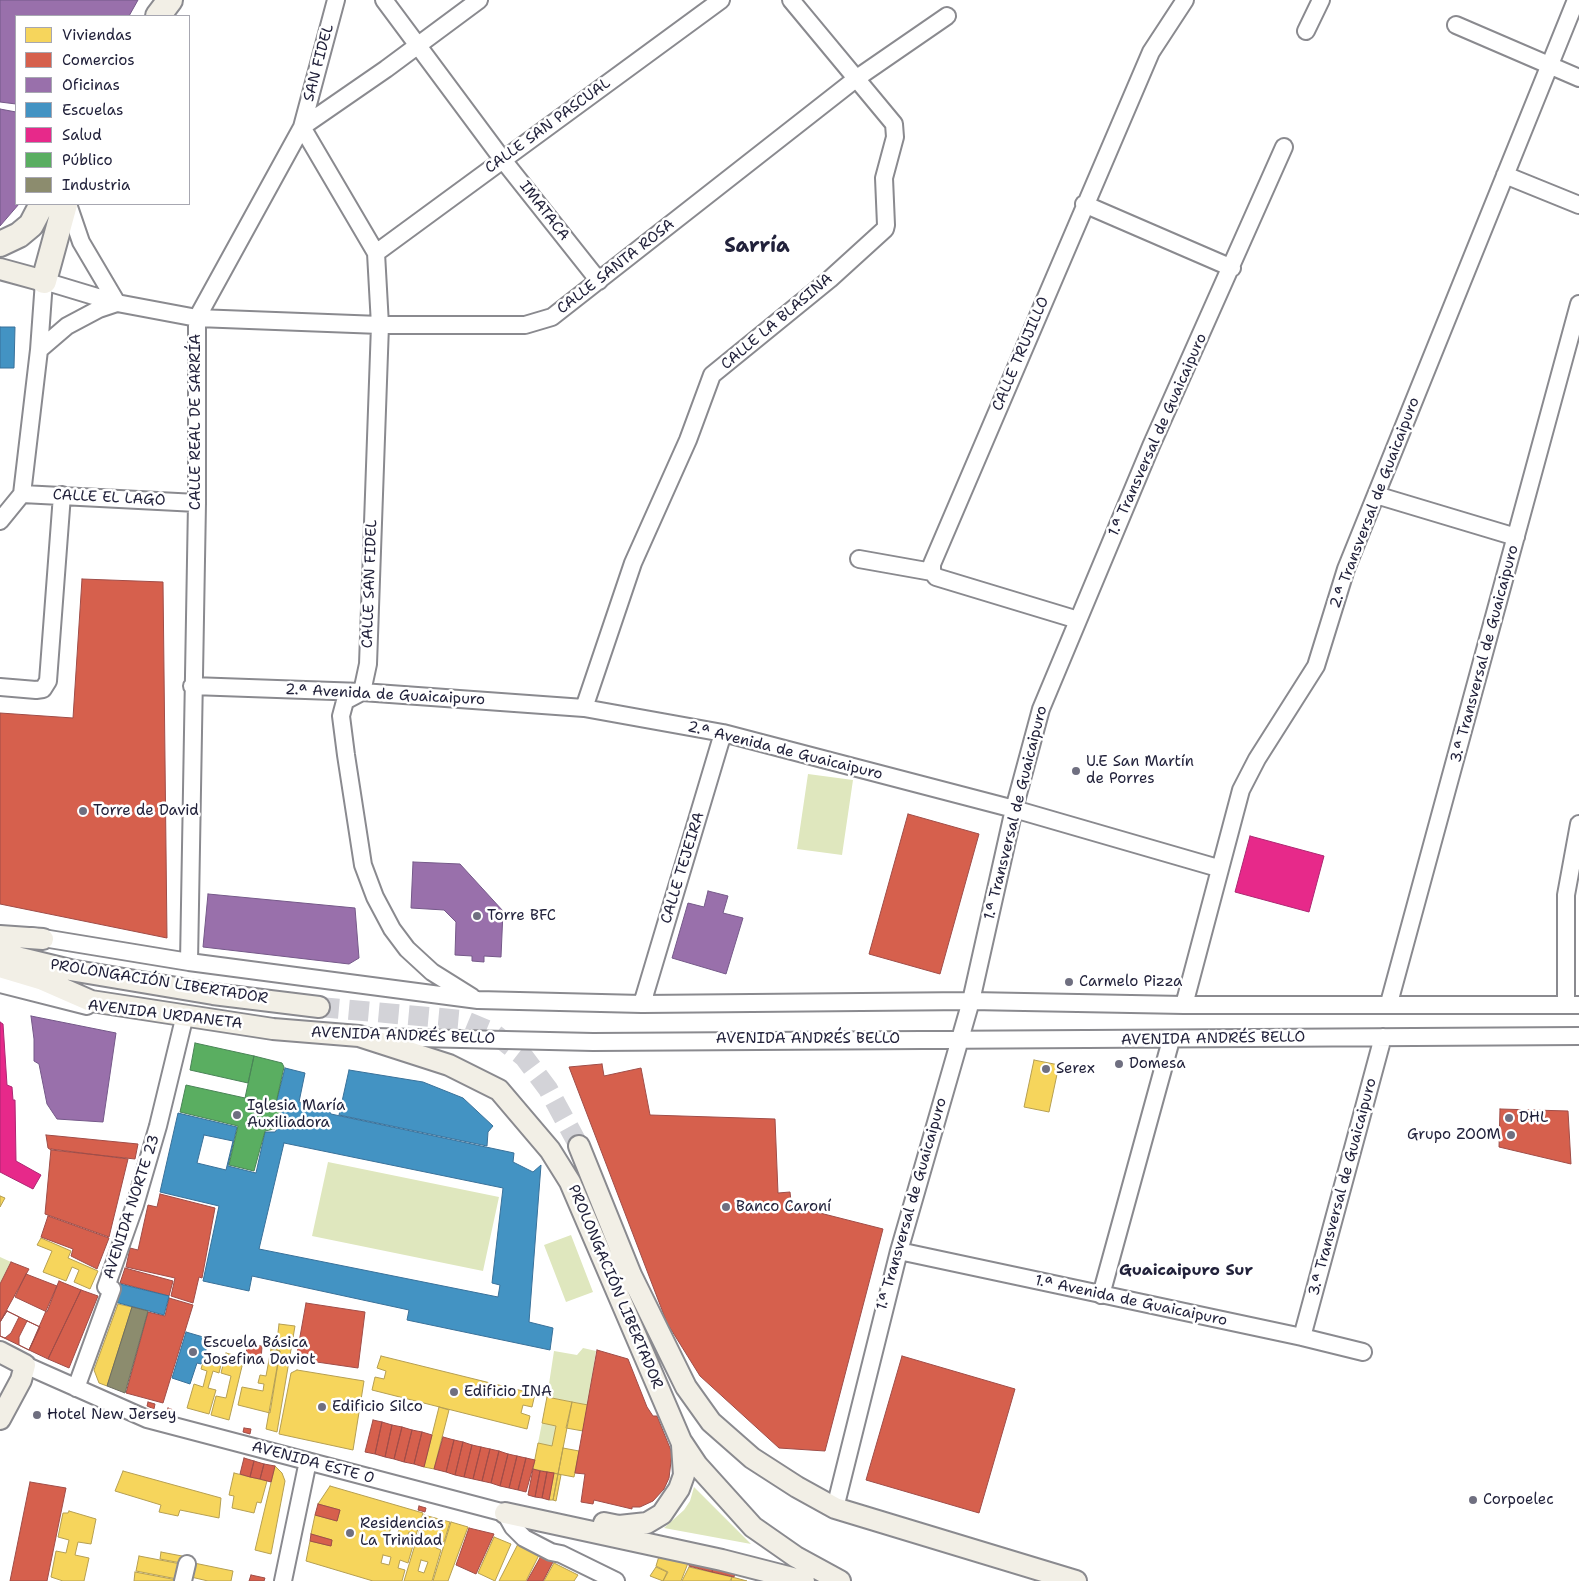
<!DOCTYPE html>
<html>
<head>
<meta charset="utf-8">
<style>
  body { margin:0 }
  #map { position:relative; width:1579px; height:1581px; overflow:hidden; background:#fff; font-family:"Shantell Sans",sans-serif }
  canvas { display:block }
  .legend { position:absolute; left:15px; top:15px; width:175px; height:190px; box-sizing:border-box; background:#fff; border:1px solid #a7a7b1; margin:0; padding:6px 9px; list-style:none; font-size:15px; color:#22223b }
  .legend li { display:flex; align-items:center; gap:10px; height:25px }
  .legend b { width:25px; border:1px solid #a7a7b1 }
</style>
</head>
<body>
<div id="map">
<canvas width="1579" height="1581"></canvas>
<ul class="legend">
<li><b style="height:14px;background:#f6d55c"></b>Viviendas</li>
<li><b style="height:14px;background:#d6604d"></b>Comercios</li>
<li><b style="height:14px;background:#9970ab"></b>Oficinas</li>
<li><b style="height:14px;background:#4393c3"></b>Escuelas</li>
<li><b style="height:14px;background:#e7298a"></b>Salud</li>
<li><b style="height:14px;background:#5aae61"></b>Público</li>
<li><b style="height:14px;background:#8c8c6e"></b>Industria</li>
</ul>
</div>
<script>
const context = document.querySelector('canvas').getContext('2d');
context.lineJoin = 'round';
function paint(path, color) { context.fillStyle = color; context.fill(path, 'evenodd'); }
const shape = rows => new Path2D(rows.map(r => 'M' + r).join(''));
function stroke(path, color, width, dash) { context.strokeStyle = color; context.lineWidth = width; context.lineCap = dash ? 'butt' : 'round'; context.setLineDash(dash || []); context.stroke(path); }
function label(font, color, halo, rows, align = 'center') {
  context.font = font + ' "Shantell Sans",sans-serif'; context.lineWidth = 5; context.setLineDash([]); context.textBaseline = 'middle'; context.strokeStyle = halo; context.fillStyle = color; for (const [text, x, y, turn = 0] of rows) {
    context.save(); context.translate(x, y); context.rotate((+turn || 0) * Math.PI / 180); context.textAlign = isNaN(turn) ? turn : align; if (halo) context.strokeText(text, 0, 0); context.fillText(text, 0, 0); context.restore();
  }
}
const green = shape([
  [808,774,853,780,842,855,797,849],
  [328,1162,499,1197,483,1271,312,1236],
  [571,1235,593,1292,566,1302,544,1245],
  [0,1257,11,1262,0,1284],
  [583,1348,596,1351,588,1405,547,1397,554,1351,577,1355],
  [542,1423,556,1426,552,1446,538,1443],
  [694,1487,751,1544,664,1528,684,1510,690,1501]
]);
const homes = shape([
  [1034,1060,1059,1065,1049,1112,1024,1107,1034,1060],
  [0,1196,5,1198,0,1207,0,1196],
  [41,1238,71,1251,68,1258,98,1271,90,1289,74,1282,79,1270,72,1267,66,1281,43,1272,52,1251,37,1245,41,1238],
  [118,1304,132,1307,107,1386,99,1383,94,1370,118,1304],
  [279,1324,295,1326,277,1432,266,1429,280,1351,276,1350,279,1324],
  [271,1349,280,1351,270,1413,238,1405,242,1387,263,1391,264,1384,258,1383,260,1375,266,1376,271,1349],
  [206,1352,223,1357,219,1373,213,1371,208,1388,216,1390,209,1414,187,1408,194,1384,203,1387,207,1371,201,1369,206,1352],
  [226,1353,244,1358,229,1420,211,1415,216,1396,226,1398,231,1376,221,1373,226,1353],
  [381,1356,535,1394,532,1407,523,1405,521,1413,530,1416,527,1429,372,1390,375,1377,384,1379,386,1371,377,1368,381,1356],
  [297,1370,364,1381,353,1450,279,1434,291,1373,297,1370],
  [547,1397,572,1402,558,1474,533,1469,538,1443,552,1446,556,1426,542,1423,547,1397],
  [572,1402,588,1405,583,1431,566,1428,572,1402],
  [439,1407,449,1410,434,1469,424,1467,439,1407],
  [563,1448,579,1451,574,1477,558,1474,563,1448],
  [275,1466,282,1473,285,1481,271,1554,255,1550,275,1466],
  [123,1471,221,1498,219,1518,180,1510,178,1516,159,1512,161,1505,115,1491,123,1471],
  [234,1473,267,1481,261,1503,257,1502,254,1513,232,1508,234,1496,229,1495,234,1473],
  [554,1473,558,1474,553,1500,549,1500,554,1473],
  [558,1474,561,1475,556,1501,553,1500,558,1474],
  [330,1486,423,1513,416,1535,409,1532,406,1540,414,1542,408,1563,400,1560,398,1568,405,1570,402,1581,373,1581,306,1561,310,1541,331,1546,332,1540,311,1534,315,1515,337,1521,340,1510,318,1504,330,1486],
  [391,1527,399,1529,397,1537,389,1534,391,1527],
  [383,1555,391,1557,389,1565,381,1563,383,1555],
  [69,1511,96,1519,91,1544,78,1542,75,1555,89,1558,84,1581,63,1581,51,1577,56,1551,66,1553,69,1540,58,1537,63,1513,68,1513,69,1511],
  [424,1515,450,1522,444,1542,427,1537,425,1540,437,1544,436,1548,441,1550,432,1581,404,1581,424,1515],
  [421,1560,428,1562,424,1573,418,1571,421,1560],
  [451,1522,468,1527,448,1581,433,1581,451,1522],
  [494,1537,511,1544,495,1581,478,1573,494,1537],
  [518,1544,539,1555,526,1581,499,1581,518,1544],
  [161,1552,182,1556,181,1563,160,1559,161,1552],
  [660,1553,690,1558,681,1581,663,1581,668,1572,656,1566,660,1553],
  [139,1556,181,1564,177,1579,136,1571,139,1556],
  [194,1563,233,1571,231,1581,208,1581,191,1577,194,1563],
  [554,1563,578,1575,574,1581,544,1581,554,1563],
  [656,1567,667,1572,663,1581,650,1576,656,1567],
  [689,1567,732,1577,730,1581,682,1581,689,1567],
  [135,1572,177,1580,177,1581,134,1581,135,1572],
  [732,1577,747,1581,731,1581,732,1577]
]);
const shops = shape([
  [82,579,163,582,167,938,0,904,0,713,73,718,82,579],
  [908,814,979,834,940,974,869,954,908,814],
  [602,1064,604,1076,641,1068,650,1115,775,1119,778,1193,790,1192,792,1211,812,1211,883,1229,825,1451,779,1448,700,1376,667,1323,569,1067,602,1064],
  [1500,1109,1568,1111,1571,1164,1499,1147,1500,1109],
  [46,1135,57,1136,138,1144,135,1159,51,1150,48,1148,46,1135],
  [51,1149,128,1159,109,1237,45,1214,51,1149],
  [160,1194,215,1208,202,1278,199,1277,193,1303,171,1296,175,1278,126,1267,130,1248,138,1250,148,1205,157,1207,160,1194],
  [48,1216,109,1238,97,1269,71,1256,73,1249,41,1237,48,1216],
  [11,1262,29,1269,0,1322,0,1284,11,1262],
  [125,1268,173,1281,169,1296,120,1283,125,1268],
  [26,1274,57,1286,47,1312,15,1297,26,1274],
  [59,1281,81,1290,48,1359,29,1350,59,1281],
  [81,1290,98,1296,69,1368,48,1359,81,1290],
  [169,1298,193,1305,163,1403,126,1393,148,1312,165,1316,169,1298],
  [306,1303,365,1312,358,1368,296,1359,306,1303],
  [7,1311,40,1327,29,1350,0,1336,0,1322,7,1311],
  [7,1311,19,1317,11,1333,5,1338,0,1336,0,1322,7,1311],
  [27,1321,40,1327,29,1350,19,1345,19,1337,27,1321],
  [247,1345,262,1346,261,1361,246,1360,247,1345],
  [597,1350,628,1359,647,1407,653,1416,657,1416,672,1453,669,1478,664,1489,653,1501,640,1507,632,1507,632,1509,594,1500,593,1504,581,1502,585,1474,575,1473,597,1350],
  [902,1356,1015,1389,979,1513,866,1480,902,1356],
  [148,1402,155,1404,154,1409,147,1406,148,1402],
  [168,1408,176,1411,174,1415,167,1412,168,1408],
  [373,1420,382,1422,375,1454,365,1452,373,1420],
  [382,1422,392,1425,385,1457,375,1454,382,1422],
  [392,1425,402,1427,394,1459,385,1457,392,1425],
  [402,1427,412,1430,404,1462,394,1459,402,1427],
  [244,1428,251,1429,250,1434,243,1432,244,1428],
  [412,1430,422,1432,414,1464,404,1462,412,1430],
  [422,1432,432,1435,424,1467,414,1464,422,1432],
  [443,1437,454,1440,446,1472,434,1469,443,1437],
  [454,1440,463,1442,455,1475,446,1472,454,1440],
  [463,1442,472,1445,464,1477,455,1475,463,1442],
  [472,1445,481,1447,473,1479,464,1477,472,1445],
  [481,1447,490,1449,482,1481,473,1479,481,1447],
  [490,1449,499,1451,491,1483,482,1481,490,1449],
  [499,1451,508,1454,500,1486,491,1483,499,1451],
  [508,1454,517,1456,509,1488,500,1486,508,1454],
  [517,1456,526,1458,518,1490,509,1488,517,1456],
  [244,1458,254,1461,250,1477,240,1474,244,1458],
  [526,1458,535,1460,526,1492,518,1490,526,1458],
  [254,1461,264,1464,260,1479,250,1477,254,1461],
  [264,1464,275,1466,271,1482,260,1479,264,1464],
  [533,1469,540,1471,535,1497,528,1495,533,1469],
  [540,1471,547,1472,542,1498,535,1497,540,1471],
  [547,1472,554,1473,549,1500,542,1498,547,1472],
  [30,1482,66,1488,47,1581,10,1581,30,1482],
  [318,1504,340,1510,337,1521,315,1515,318,1504],
  [419,1506,426,1508,425,1512,418,1510,419,1506],
  [469,1528,494,1534,476,1574,456,1565,469,1528],
  [311,1534,332,1540,331,1546,310,1541,311,1534],
  [541,1556,553,1562,543,1581,527,1581,541,1556],
  [691,1558,714,1564,712,1572,689,1566,691,1558],
  [714,1564,736,1570,734,1577,712,1572,714,1564],
  [251,1575,265,1578,264,1581,249,1581,251,1575]
]);
const offices = shape([
  [0,0,138,0,129,16,16,16,16,104,0,102,0,0],
  [0,109,16,112,16,204,19,204,0,226,0,109],
  [413,862,460,864,503,911,501,957,484,956,484,962,472,961,472,956,455,955,456,922,444,910,411,908,413,862],
  [708,891,728,896,723,913,743,918,726,974,672,958,688,903,704,907,708,891],
  [208,894,355,908,359,958,349,964,203,947,208,894],
  [31,1016,116,1033,103,1122,57,1119,47,1104,39,1064,34,1061,34,1039,31,1016]
]);
const schools = shape([
  [0,327,15,327,14,368,0,368,0,327],
  [285,1068,305,1073,299,1102,327,1108,331,1114,514,1153,513,1162,533,1172,541,1165,529,1322,553,1328,550,1350,407,1320,409,1310,252,1276,249,1291,203,1281,219,1206,160,1192,178,1113,237,1127,228,1166,256,1173,265,1132,275,1132,283,1121,280,1109,273,1105,276,1103,285,1068],
  [204,1135,233,1141,226,1170,197,1163,204,1135],
  [284,1143,503,1188,492,1283,500,1285,498,1297,259,1249,284,1143],
  [349,1070,423,1082,463,1098,493,1126,488,1132,487,1146,339,1115,349,1070],
  [120,1284,169,1296,164,1315,115,1302,120,1284],
  [186,1332,210,1339,201,1364,197,1363,190,1384,172,1378,186,1332]
]);
const health = shape([
  [1250,836,1324,856,1309,912,1235,892,1250,836],
  [0,1022,3,1024,7,1085,12,1087,13,1100,15,1100,16,1161,41,1175,33,1189,0,1172,0,1022]
]);
const public = shape([
  [195,1043,254,1056,248,1083,190,1070,195,1043],
  [254,1056,282,1063,284,1067,276,1103,272,1105,281,1113,282,1121,278,1128,265,1131,254,1171,229,1165,238,1126,180,1112,186,1085,245,1098,254,1056]
]);
const industry = shape([
  [132,1307,148,1311,125,1393,107,1386,132,1307]
]);
const majorTunnel = shape([
  [319,1007,463,1020,492,1032,524,1057,548,1089,579,1146]
]);
const minor = shape([
  [336,0,302,127,376,253,380,325,368,664,362,692,345,701,341,716,346,755,363,865,375,897,392,929,407,949,432,972,472,997],
  [384,0,503,160,599,281],
  [1456,25,1579,78],
  [1306,31,1321,0],
  [1505,175,1579,205],
  [68,204,81,242,117,303],
  [1084,204,1232,268],
  [376,253,721,0],
  [39,350,67,326,99,309,117,303],
  [22,494,197,503],
  [1376,495,1516,537],
  [0,521,22,494,39,350,44,281,117,303,197,318,380,325,525,325,552,317,857,78,947,16],
  [859,559,932,572],
  [1078,620,936,577,932,572,932,564,1151,52,1185,0],
  [192,686,362,692,584,708,723,733,1014,809,1218,868],
  [0,687,36,690,43,689,48,681,62,495],
  [584,708,633,563,688,440,712,375,830,279,885,229,886,225,884,178,895,137,894,124,791,0],
  [31,936,189,962,478,1000,642,1004,971,1001,1184,1005,1579,1005],
  [189,962,197,503,197,318,302,127,386,69,479,0],
  [0,984,87,1006],
  [1389,1003,1579,304],
  [642,1004,723,733],
  [1566,1004,1566,895,1579,824],
  [1184,1005,1241,790,1257,759,1316,666,1346,569,1576,0],
  [374,1037,593,1042,1579,1036],
  [899,1251,1302,1337,1363,1352],
  [1101,1295,1171,1040],
  [1302,1337,1383,1037],
  [25,1365,147,1419,505,1513,513,1527,524,1538,551,1552,561,1554,616,1581],
  [76,1388,112,1289,106,1287,135,1205,158,1126,184,1019],
  [835,1508,899,1251,971,1001,1014,809,1041,709,1151,446,1284,147],
  [183,1581,187,1564],
  [283,1581,308,1461]
]);
const major = shape([
  [0,269,44,281],
  [0,936,43,939],
  [0,953,70,970,213,994,319,1007],
  [0,967,43,980,91,1001,273,1029,359,1036,449,1065,499,1090,550,1150,570,1182,681,1441,697,1465,753,1527,796,1557,840,1581],
  [579,1146,631,1275,686,1387,711,1422,752,1458,797,1487,835,1508,1076,1581],
  [0,1352,25,1365,21,1380,0,1419],
  [505,1513,722,1560,804,1581],
  [604,1523,619,1526,647,1523,662,1514,679,1489,684,1475,682,1445]
]);
const highway = shape([
  [158,16,170,0],
  [0,244,19,235,31,225,42,204],
  [44,281,65,204]
]);
const markers = [
  [1076,771,5,"#6f6f80"],
  [83,811,5,"#6f6f80"],
  [477,916,5,"#6f6f80"],
  [1069,982,5,"#6f6f80"],
  [1119,1064,5,"#6f6f80"],
  [1046,1069,5,"#6f6f80"],
  [237,1115,5,"#6f6f80"],
  [1509,1118,5,"#6f6f80"],
  [1511,1135,5,"#6f6f80"],
  [726,1207,5,"#6f6f80"],
  [193,1352,5,"#6f6f80"],
  [454,1392,5,"#6f6f80"],
  [322,1407,5,"#6f6f80"],
  [37,1415,5,"#6f6f80"],
  [1473,1500,5,"#6f6f80"],
  [350,1533,5,"#6f6f80"]
];
const streetNames = [
  ["SAN FIDEL",319,63,-75],
  ["CALLE SAN PASCUAL",548,126,-36],
  ["IMATACA",544,211,52],
  ["CALLE SANTA ROSA",616,267,-38],
  ["CALLE LA BLASINA",777,322,-40],
  ["CALLE TRUJILLO",1021,354,-67],
  ["CALLE REAL DE SARRÍA",196,422,-90],
  ["1.ª Transversal de Guaicaipuro",1158,435,-66],
  ["CALLE EL LAGO",109,498,3],
  ["2.ª Transversal de Guaicaipuro",1375,503,-69],
  ["CALLE SAN FIDEL",370,584,-88],
  ["3.ª Transversal de Guaicaipuro",1485,654,-75],
  ["2.ª Avenida de Guaicaipuro",385,695,3],
  ["2.ª Avenida de Guaicaipuro",785,751,14],
  ["1.ª Transversal de Guaicaipuro",1016,813,-76],
  ["CALLE TEJEIRA",683,868,-73],
  ["PROLONGACIÓN LIBERTADOR",159,982,9],
  ["AVENIDA URDANETA",165,1015,7],
  ["AVENIDA ANDRÉS BELLO",403,1036,2],
  ["AVENIDA ANDRÉS BELLO",808,1039],
  ["AVENIDA ANDRÉS BELLO",1213,1039,-1],
  ["3.ª Transversal de Guaicaipuro",1343,1187,-75],
  ["1.ª Transversal de Guaicaipuro",912,1204,-74],
  ["AVENIDA NORTE 23",132,1207,-72],
  ["PROLONGACIÓN LIBERTADOR",615,1287,67],
  ["1.ª Avenida de Guaicaipuro",1131,1301,12],
  ["AVENIDA ESTE 0",313,1463,15]
];
const poiNames = [
  ["U.E San Martín",1086,762],
  ["de Porres",1086,779],
  ["Torre de David",93,811],
  ["Torre BFC",487,916],
  ["Carmelo Pizza",1079,982],
  ["Domesa",1129,1064],
  ["Serex",1056,1069],
  ["Iglesia María",247,1106],
  ["Auxiliadora",247,1123],
  ["DHL",1519,1118],
  ["Grupo ZOOM",1501,1135,"right"],
  ["Banco Caroní",736,1207],
  ["Escuela Básica",203,1343],
  ["Josefina Daviot",203,1360],
  ["Edificio INA",464,1392],
  ["Edificio Silco",332,1407],
  ["Hotel New Jersey",47,1415],
  ["Corpoelec",1483,1500],
  ["Residencias",360,1524],
  ["La Trinidad",360,1541]
];
const neighbourhoodNames = [
  ["Guaicaipuro Sur",1186,1271]
];
const districtNames = [
  ["Sarría",757,247]
];
paint(green, '#dfe7be');
paint(homes, '#f6d55c');
stroke(homes, '#b69f52', 1);
paint(shops, '#d6604d');
stroke(shops, '#a04d48', 1);
paint(offices, '#9970ab');
stroke(offices, '#755989', 1);
paint(schools, '#4393c3');
stroke(schools, '#39719a', 1);
paint(health, '#e7298a');
stroke(health, '#ac2772', 1);
paint(public, '#5aae61');
stroke(public, '#498456', 1);
paint(industry, '#8c8c6e');
stroke(industry, '#6c6c5f', 1);
stroke(majorTunnel, '#d3d3d8', 20, [20, 10]);
stroke(minor, '#8a8a8f', 20);
stroke(major, '#8a8a8f', 24);
stroke(highway, '#8a8a8f', 28);
stroke(minor, '#fff', 16);
stroke(major, '#f2efe6', 20);
stroke(highway, '#f2efe6', 24);
for (const [x, y, r, color] of markers) { const dot = new Path2D(); dot.arc(x, y, r, 0, 2 * Math.PI); context.fillStyle = color; context.fill(dot); stroke(dot, '#fff', 2); }
label('15px', '#22223b', '#fff', streetNames);
label('15px', '#22223b', '#fff', poiNames, 'left');
label('bold 16px', '#22223b', '#fff', neighbourhoodNames);
label('bold 20px', '#22223b', '#fff', districtNames);
</script>
</body>
</html>
